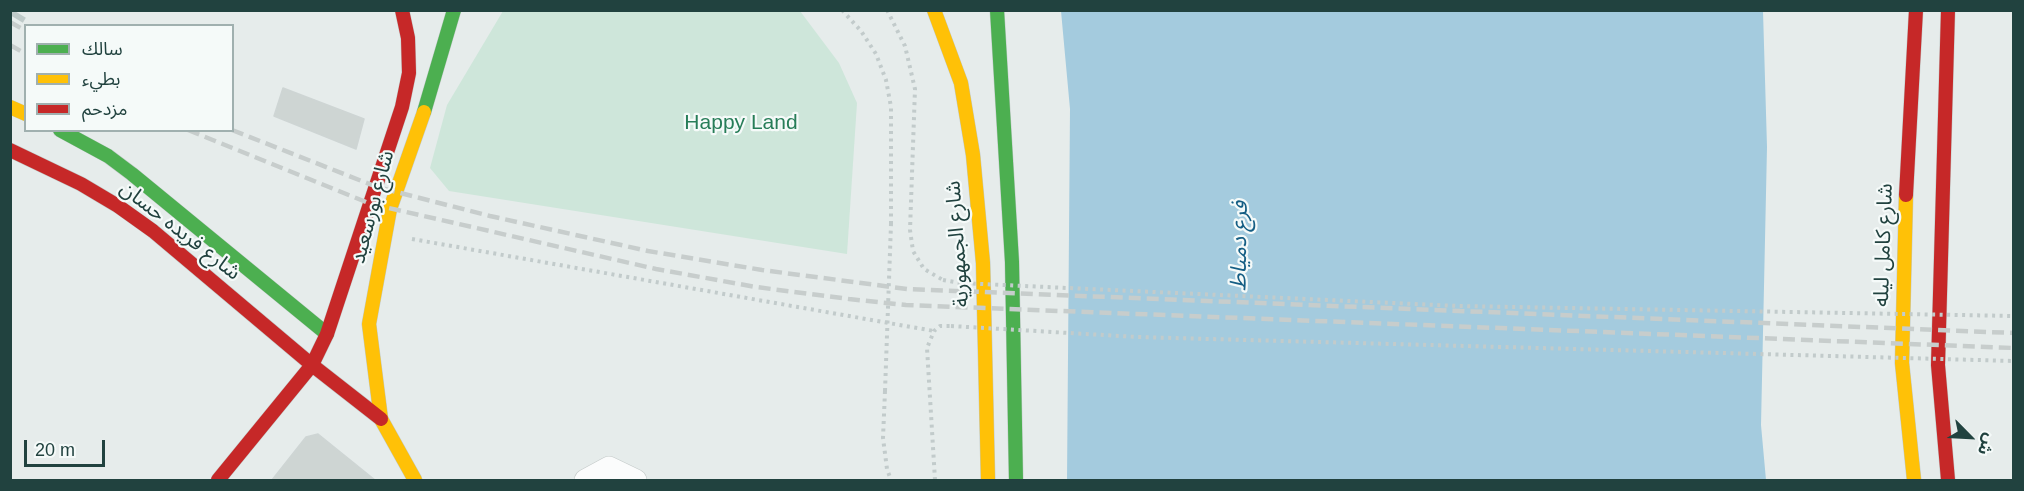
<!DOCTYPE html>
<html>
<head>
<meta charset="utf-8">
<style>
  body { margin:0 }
  #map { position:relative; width:2024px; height:491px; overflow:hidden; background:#e6eceb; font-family:Arial,"Noto Sans Arabic",sans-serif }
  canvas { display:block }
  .frame { position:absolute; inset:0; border:12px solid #21423f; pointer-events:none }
  .legend { position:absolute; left:24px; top:24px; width:210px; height:108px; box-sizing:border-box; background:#f5faf9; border:2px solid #a0b0af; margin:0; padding:8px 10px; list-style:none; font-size:18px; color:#21423f }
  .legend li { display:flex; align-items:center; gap:12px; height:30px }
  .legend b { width:30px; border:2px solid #a0b0af }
  .north { position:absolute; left:1940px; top:407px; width:60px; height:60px; -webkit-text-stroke:4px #f5faf9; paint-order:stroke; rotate:114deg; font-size:16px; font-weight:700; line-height:24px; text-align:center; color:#21423f }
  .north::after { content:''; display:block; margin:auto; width:21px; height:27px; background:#21423f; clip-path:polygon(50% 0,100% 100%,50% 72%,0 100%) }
  .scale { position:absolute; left:24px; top:440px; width:81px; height:27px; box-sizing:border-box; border:3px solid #21423f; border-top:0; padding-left:8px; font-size:18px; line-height:21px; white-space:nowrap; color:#21423f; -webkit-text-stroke:4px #f5faf9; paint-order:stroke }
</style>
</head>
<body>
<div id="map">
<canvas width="2024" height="491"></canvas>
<div class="frame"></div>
<ul class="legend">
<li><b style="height:8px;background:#4caf50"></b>سالك</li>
<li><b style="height:8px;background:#ffc107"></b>بطيء</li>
<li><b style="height:8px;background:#c62828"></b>مزدحم</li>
</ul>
<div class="north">ش</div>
<div class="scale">20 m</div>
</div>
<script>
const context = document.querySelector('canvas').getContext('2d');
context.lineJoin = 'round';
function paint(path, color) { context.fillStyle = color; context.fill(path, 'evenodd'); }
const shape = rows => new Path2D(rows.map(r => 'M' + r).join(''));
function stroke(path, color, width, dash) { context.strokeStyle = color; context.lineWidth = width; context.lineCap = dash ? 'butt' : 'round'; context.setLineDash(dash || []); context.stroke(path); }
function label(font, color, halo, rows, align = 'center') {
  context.font = font + ' Arial,"Noto Sans Arabic",sans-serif'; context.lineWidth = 4.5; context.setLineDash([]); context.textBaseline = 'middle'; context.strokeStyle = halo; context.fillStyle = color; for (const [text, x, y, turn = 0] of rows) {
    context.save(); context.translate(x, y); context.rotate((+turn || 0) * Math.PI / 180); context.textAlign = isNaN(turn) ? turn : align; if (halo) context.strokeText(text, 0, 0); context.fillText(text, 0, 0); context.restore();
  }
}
const green = shape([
  [503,11,800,11,839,63,857,103,847,254,449,191,430,168,447,105]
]);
const water = shape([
  [1061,11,1763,11,1767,147,1761,425,1766,480,1067,480,1070,109]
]);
const building = shape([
  [283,88,364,119,356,149,274,116,283,88],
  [318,434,375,480,272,480,306,437,318,434]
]);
const secondaryTunnel = shape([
  [10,15,13,10]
]);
const path = shape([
  [842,10,861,31,876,54,886,80,891,107,891,224],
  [887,10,905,46,915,89,910,230,913,251,924,269,943,280],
  [412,239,934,331],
  [885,391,883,438,887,469,891,480],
  [935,480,927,348,934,331,940,326,951,326]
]);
const street = shape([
  [585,480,609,467,636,480]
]);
const fast = shape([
  [997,10,1012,262,1016,480],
  [424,112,454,10],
  [60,130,108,156,132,174,327,334]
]);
const slow = shape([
  [934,10,961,83,973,155,983,263,988,480],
  [10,107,26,114],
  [1906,195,1902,363,1914,480],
  [415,480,381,419,369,324,390,209,424,112]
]);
const jam = shape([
  [1948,10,1938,365,1948,480],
  [10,150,81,184,118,206,153,231,312,365,381,419],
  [1906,195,1916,10],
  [218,480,312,365,327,334,402,107,409,73,408,38,402,10]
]);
const rail = shape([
  [10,22,26,31],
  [10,45,26,54],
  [188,130,371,204,656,269,756,287,849,299,906,305,2014,348],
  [232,130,377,187,490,216,648,251,762,270,907,289,2014,333]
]);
const pathBridge = shape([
  [943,280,960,283,1458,306,2014,316],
  [951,326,1137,337,2014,361],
  [885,391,891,224]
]);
const parkNames = [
  ["Happy Land",741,123]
];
const streetNames = [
  ["شارع بورسعيد",373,207,-75],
  ["شارع فريده حسان",180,231,38],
  ["شارع الجمهورية",958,244,-94],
  ["شارع كامل ليله",1884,245,-88]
];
const waterNames = [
  ["فرع دمياط",1240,246,-89]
];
paint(green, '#cee6da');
paint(water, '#a4cbde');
paint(building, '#ced5d3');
stroke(building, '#ced5d4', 1.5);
stroke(secondaryTunnel, '#bfcac9', 30, [30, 15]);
stroke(street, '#c3c9c8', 22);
stroke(fast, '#c1cac8', 15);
stroke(slow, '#c1cac8', 15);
stroke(jam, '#c1cac8', 15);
stroke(path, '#c2cbcb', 4, [3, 4.5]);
stroke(street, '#fbfcfc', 21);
stroke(fast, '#4caf50', 14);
stroke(slow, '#ffc107', 14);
stroke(jam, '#c62828', 14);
stroke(rail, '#c7cdcc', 4.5, [12, 6]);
stroke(pathBridge, '#c2cbcb', 4, [3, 4.5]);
label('21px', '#277d58', '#f5faf9', parkNames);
label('21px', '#21423f', '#f5faf9', streetNames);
label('italic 22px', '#155e84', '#f5faf9', waterNames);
</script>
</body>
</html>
